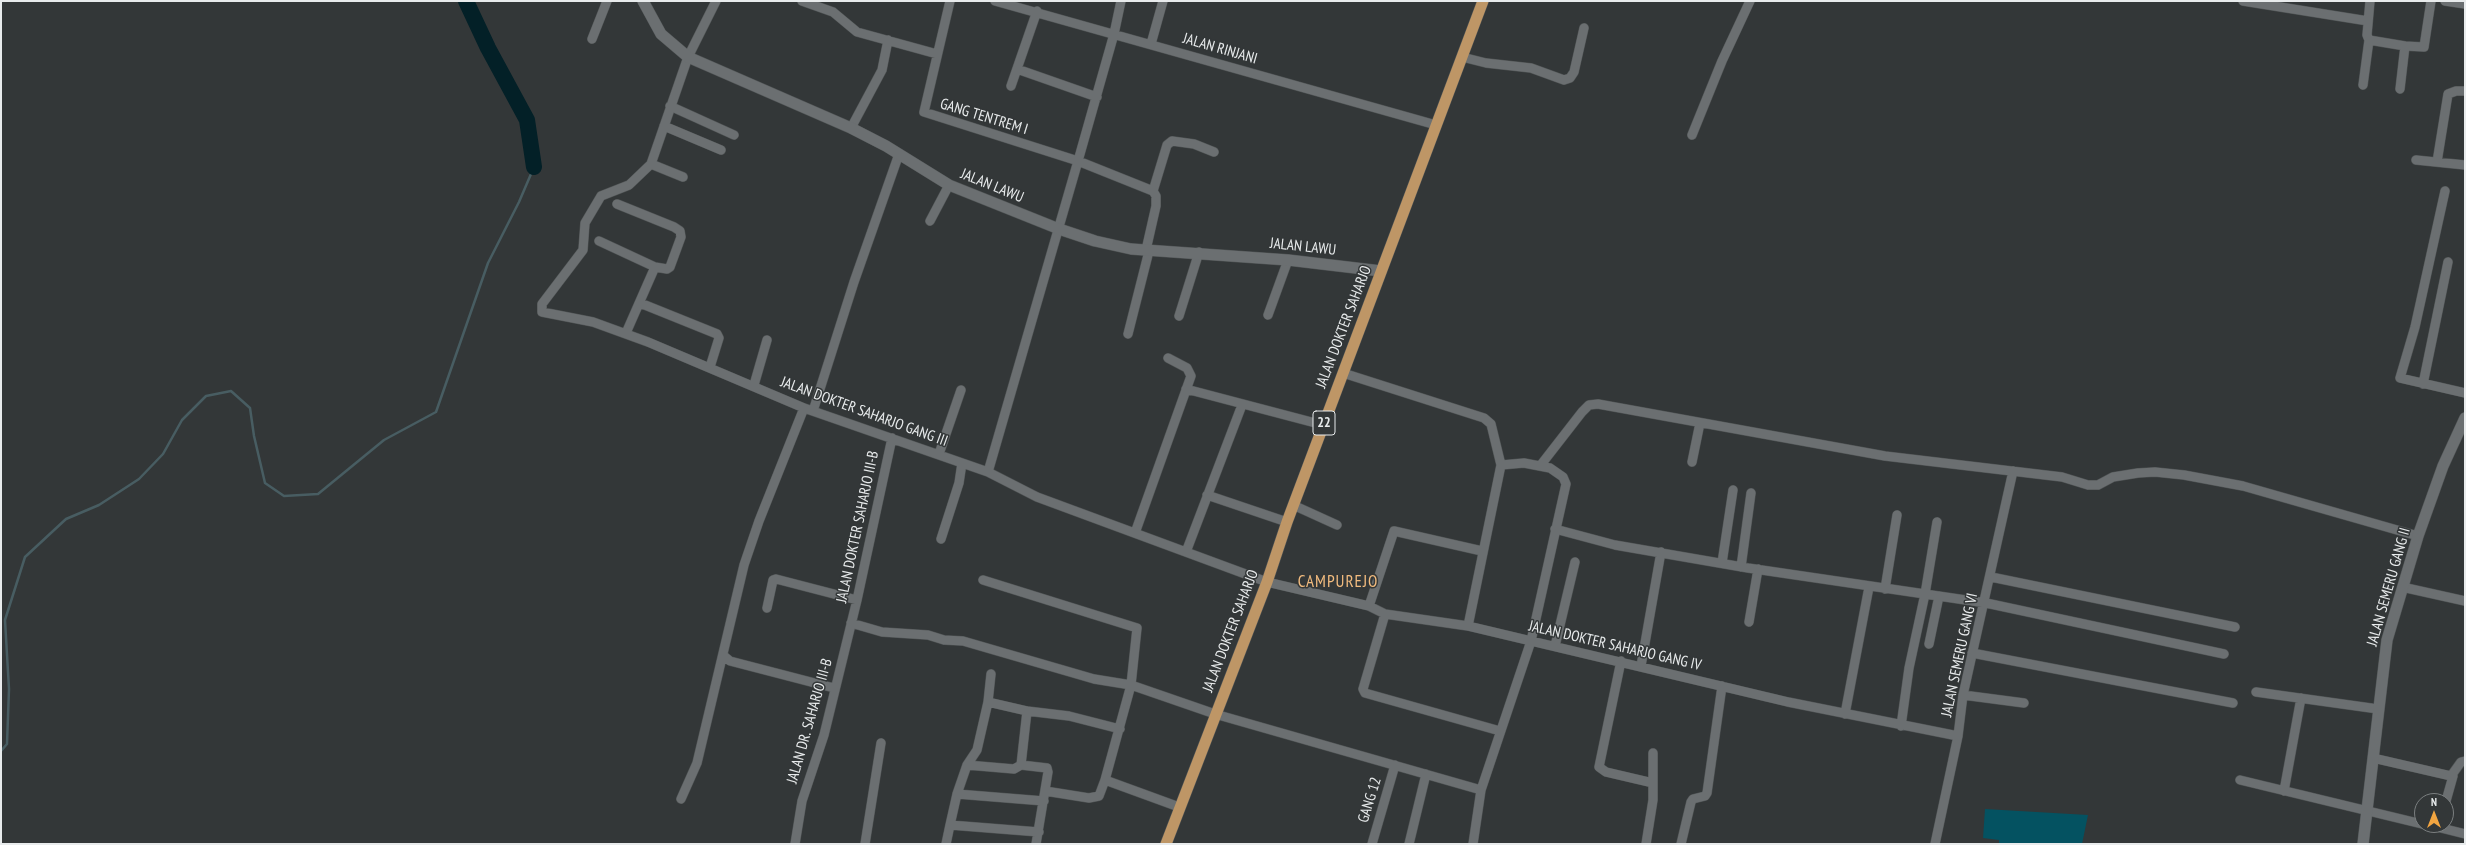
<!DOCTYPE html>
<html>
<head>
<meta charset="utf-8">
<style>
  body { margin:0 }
  #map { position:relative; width:2466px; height:845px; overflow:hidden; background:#333738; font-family:"PT Sans Narrow",sans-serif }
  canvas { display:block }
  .frame { position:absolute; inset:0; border:2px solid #e8ebec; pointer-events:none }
  .north { position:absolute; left:2414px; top:793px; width:40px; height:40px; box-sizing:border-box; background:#333738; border:1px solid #7b7f80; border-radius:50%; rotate:0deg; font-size:11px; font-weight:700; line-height:16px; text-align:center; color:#e8ebec }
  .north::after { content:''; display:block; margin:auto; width:14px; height:18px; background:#f2a541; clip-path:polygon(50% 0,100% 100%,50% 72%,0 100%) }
</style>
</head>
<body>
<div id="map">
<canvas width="2466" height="845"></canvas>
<div class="frame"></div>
<div class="north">N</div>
</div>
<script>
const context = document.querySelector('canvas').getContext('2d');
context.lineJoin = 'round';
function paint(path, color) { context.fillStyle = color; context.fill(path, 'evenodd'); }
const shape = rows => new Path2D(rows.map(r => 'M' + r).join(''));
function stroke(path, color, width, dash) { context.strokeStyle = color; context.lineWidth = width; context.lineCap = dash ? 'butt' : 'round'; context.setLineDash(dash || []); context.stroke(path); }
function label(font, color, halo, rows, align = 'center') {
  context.font = font + ' "PT Sans Narrow",sans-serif'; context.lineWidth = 3; context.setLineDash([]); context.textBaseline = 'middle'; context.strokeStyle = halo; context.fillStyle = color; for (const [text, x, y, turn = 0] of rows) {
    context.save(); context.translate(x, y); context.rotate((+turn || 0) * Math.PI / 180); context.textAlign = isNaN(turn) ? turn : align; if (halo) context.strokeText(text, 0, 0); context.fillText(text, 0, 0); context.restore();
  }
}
const green = shape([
  [1985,809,2088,815,2082,844,1999,844,1999,840,1983,838]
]);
const stream = shape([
  [1,751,7,744,9,689,5,620,25,557,66,519,99,505,139,479,163,454,182,420,206,396,231,391,250,408,254,436,265,483,284,496,318,494,384,440,436,412,488,263,519,202,534,167]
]);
const river = shape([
  [466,1,488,48,527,120,534,167]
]);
const minor = shape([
  [802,1,833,12,857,32,937,54],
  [950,1,924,112,1078,161,1114,34,1121,1],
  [995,1,1436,125],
  [2243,1,2368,21],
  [2445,1,2465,4],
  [592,39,607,1],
  [2369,40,2405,46,2400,89],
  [1151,44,1163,1],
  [2405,46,2424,47,2431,1],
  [1462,57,1486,63,1531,68,1564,80,1570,78,1574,72,1584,28],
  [1017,69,1097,97],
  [2363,85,2369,40,2367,35,2370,1],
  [1011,86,1037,11],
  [670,106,734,135],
  [664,126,721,150],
  [851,128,882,70,888,40],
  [1692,135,1722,61,1750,1],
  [2416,160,2465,165],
  [2437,162,2448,94,2456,91,2465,91],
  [651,164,629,185,601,196,585,223,583,250,542,304,542,312,593,322,648,342,804,408,988,472,1037,497,1267,582,1369,606,1385,614,1468,626,1788,702,1958,736],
  [683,177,651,164,688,57,716,1],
  [2445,191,2415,327,2400,378,2465,393],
  [930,221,949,185],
  [599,241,655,267,667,269,670,267,681,237,680,231,674,227,617,204],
  [1146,250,1156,206,1156,196,1153,191],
  [640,303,717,334,719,338,710,367],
  [1268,315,1288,260],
  [1179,316,1199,252],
  [626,333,655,267],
  [1128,334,1149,251],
  [1343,373,1484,418,1491,424,1501,465,1468,626],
  [2423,384,2448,262],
  [754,385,767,340],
  [1186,389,1323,425],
  [813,411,854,282,899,154],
  [939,454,961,390],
  [1692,462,1700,423],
  [1540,466,1582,412,1589,405,1598,404,1885,456,2062,477,2088,485,2098,485,2113,477,2138,473,2155,472,2184,475,2243,486,2418,536],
  [988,472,1078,161,1153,191,1167,145,1172,141,1194,144,1214,152],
  [1207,495,1287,522],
  [1293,505,1337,525],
  [1555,529,1615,545,1748,568,1986,603,2224,654],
  [1135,533,1191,376,1187,368,1168,358],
  [941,539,959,483,962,463],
  [1186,552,1242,405],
  [1722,563,1733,490],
  [1741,567,1751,493],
  [1991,577,2235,627],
  [983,580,1137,628,1131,685,1105,780,1179,807],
  [2402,587,2465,601],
  [1885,589,1897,515],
  [1369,606,1394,531,1482,551],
  [767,608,773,580,776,579,857,600],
  [1385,614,1363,689,1365,693,1500,731],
  [1749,622,1758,569],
  [851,623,882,632,928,635,944,640,963,641,1094,679,1131,685,1215,714,1481,790],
  [1929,644,1939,596],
  [1555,646,1575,562],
  [1972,653,2233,703],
  [724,656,730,661,834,688],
  [1621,661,1599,767,1606,772,1653,783],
  [1641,666,1661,552],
  [2256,692,2378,709],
  [1963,695,2024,703],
  [988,702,991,674],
  [1845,714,1869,587],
  [1901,726,1909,668,1925,594,1937,522],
  [2373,758,2451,776,2461,762,2465,761],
  [967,765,1014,769,1021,765,1027,711],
  [1021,765,1047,768,1048,772,1036,844],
  [2240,780,2422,824],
  [1045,791,1089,798,1099,796,1105,780],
  [2284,791,2301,698],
  [957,794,950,825,1039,832],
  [681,799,697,763,744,565,759,521,804,408],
  [1044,801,957,794,967,765,977,750,988,702,1027,711,1069,716,1120,729],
  [2446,801,2453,776],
  [2429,825,2465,834],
  [795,844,802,801,824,735,857,600,892,438],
  [865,844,881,743],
  [946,844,950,825],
  [1372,844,1395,765],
  [1409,844,1426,774],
  [1473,844,1481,790,1531,641,1566,484,1563,477,1550,468,1524,463,1501,465],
  [1646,844,1653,800,1653,753],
  [1681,844,1691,802,1693,799,1705,796,1707,793,1722,686],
  [1935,844,1958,736,1963,695,2013,471]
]);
const tertiary = shape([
  [643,1,661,34,688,57,851,128,886,146,949,185,1059,229,1095,241,1131,249,1288,260,1381,271],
  [2363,844,2387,640,2418,536,2443,466,2465,418]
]);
const trunk = shape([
  [1166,844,1267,582,1287,522,1483,1]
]);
const shields = [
  [1324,423,22]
];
const shieldNames = [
  ["22",1324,423]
];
const streetNames = [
  ["JALAN RINJANI",1220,49,16],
  ["GANG TENTREM I",984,117,17],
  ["JALAN LAWU",992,186,22],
  ["JALAN LAWU",1303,247,6],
  ["JALAN DOKTER SAHARJO",1344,327,-69],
  ["JALAN DOKTER SAHARJO GANG III",864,412,20],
  ["JALAN DOKTER SAHARJO III-B",858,527,-78],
  ["JALAN SEMERU GANG II",2389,587,-74],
  ["JALAN DOKTER SAHARJO",1231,631,-69],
  ["JALAN DOKTER SAHARJO GANG IV",1615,646,13],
  ["JALAN SEMERU GANG VI",1960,655,-78],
  ["JALAN DR. SAHARJO III-B",810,721,-74],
  ["GANG 12",1370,800,-73]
];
const quarterNames = [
  ["CAMPUREJO",1338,582]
];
paint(green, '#045261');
stroke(stream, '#485d62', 2.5);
stroke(river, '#032027', 16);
stroke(minor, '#505455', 10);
stroke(tertiary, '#505455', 12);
stroke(trunk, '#505455', 12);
stroke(minor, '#6b6f71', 9);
stroke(tertiary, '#6b6f71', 11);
stroke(trunk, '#be9666', 11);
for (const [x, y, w] of shields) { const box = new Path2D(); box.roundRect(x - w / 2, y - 12, w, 24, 3); context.fillStyle = '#333738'; context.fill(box); stroke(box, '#e8ebec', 1); }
label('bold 14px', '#e8ebec', null, shieldNames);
label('15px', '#e8ebec', '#333738', streetNames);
context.letterSpacing = '1px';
label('17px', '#f3bc7f', '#333738', quarterNames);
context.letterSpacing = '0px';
</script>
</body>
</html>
